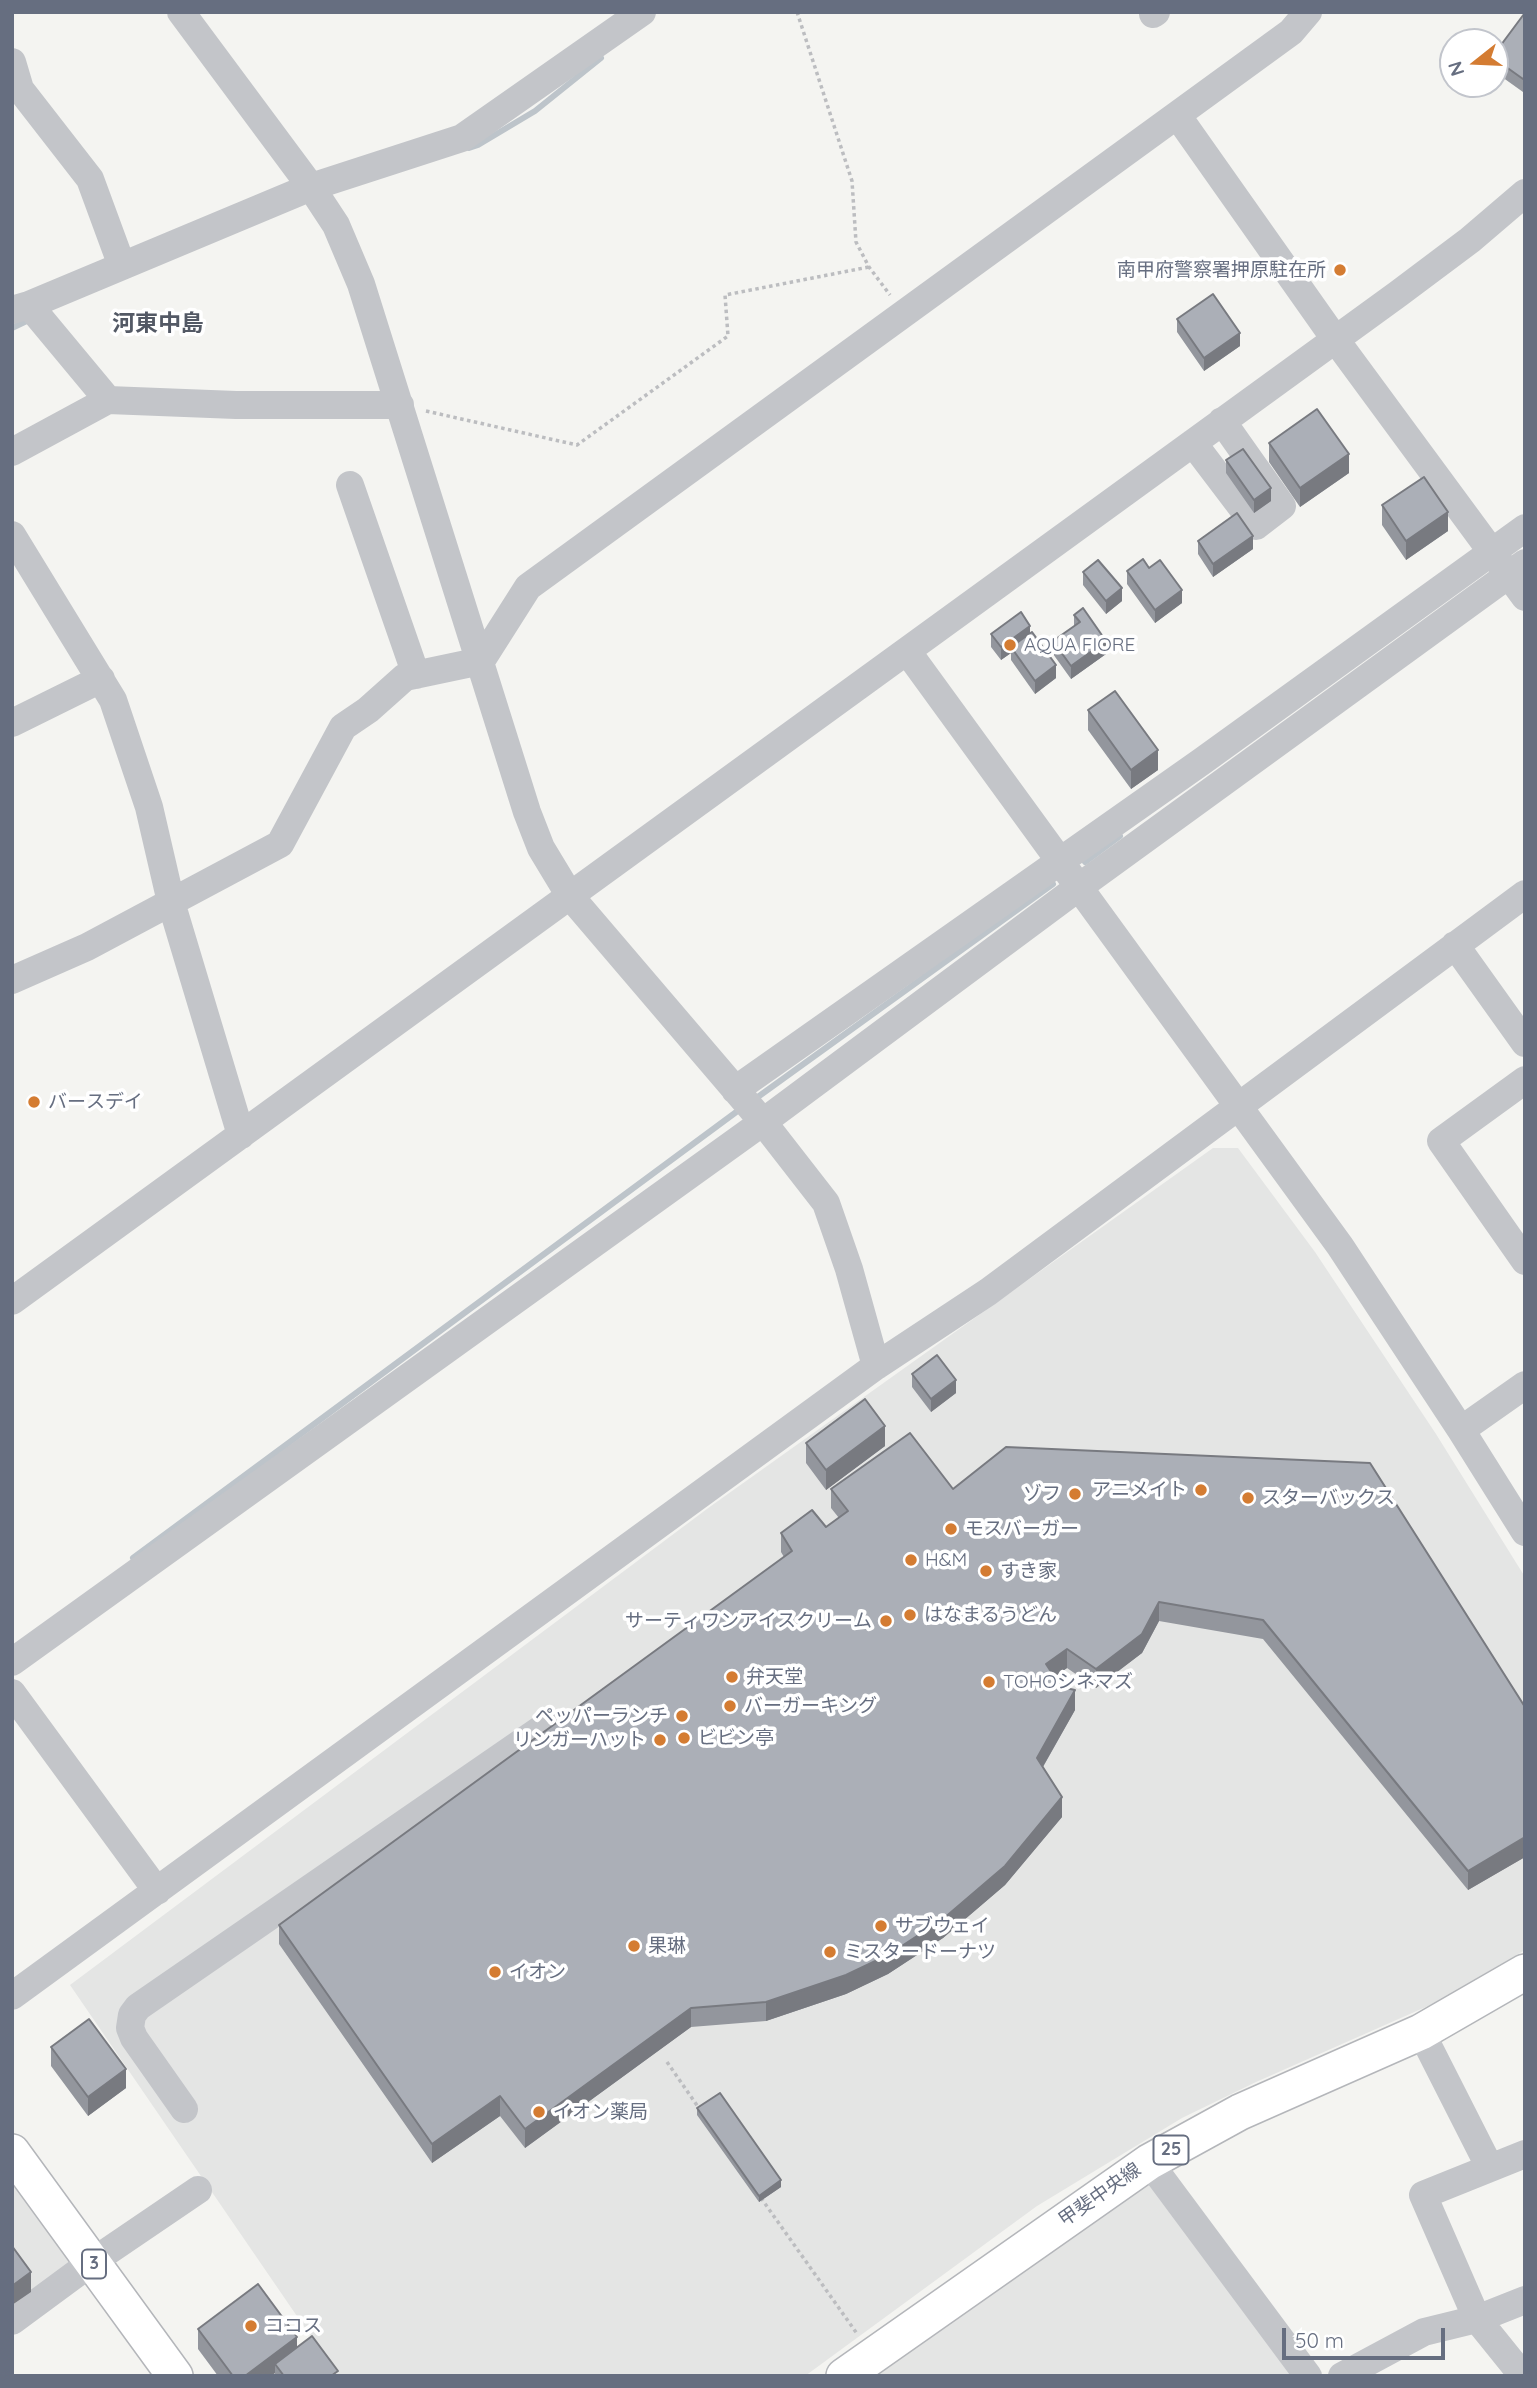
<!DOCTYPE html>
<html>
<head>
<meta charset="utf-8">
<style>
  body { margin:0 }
  #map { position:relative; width:1537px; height:2388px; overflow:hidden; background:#f4f4f1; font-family:Quicksand,sans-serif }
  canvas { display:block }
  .frame { position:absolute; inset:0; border:14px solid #666e80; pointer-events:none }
  .north { position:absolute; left:1439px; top:28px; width:70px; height:70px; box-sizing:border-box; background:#fff; border:2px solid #c2c5cc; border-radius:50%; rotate:252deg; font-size:19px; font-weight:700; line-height:28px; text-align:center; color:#666e80 }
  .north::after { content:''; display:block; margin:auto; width:24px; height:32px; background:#d47c32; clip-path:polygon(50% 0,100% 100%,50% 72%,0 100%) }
  .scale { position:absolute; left:1282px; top:2328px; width:163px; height:32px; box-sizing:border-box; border:4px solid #666e80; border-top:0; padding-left:9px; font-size:21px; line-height:24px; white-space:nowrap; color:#666e80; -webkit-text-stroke:5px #fff; paint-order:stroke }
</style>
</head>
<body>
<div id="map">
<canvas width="1537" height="2388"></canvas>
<div class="frame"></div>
<div class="north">N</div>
<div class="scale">50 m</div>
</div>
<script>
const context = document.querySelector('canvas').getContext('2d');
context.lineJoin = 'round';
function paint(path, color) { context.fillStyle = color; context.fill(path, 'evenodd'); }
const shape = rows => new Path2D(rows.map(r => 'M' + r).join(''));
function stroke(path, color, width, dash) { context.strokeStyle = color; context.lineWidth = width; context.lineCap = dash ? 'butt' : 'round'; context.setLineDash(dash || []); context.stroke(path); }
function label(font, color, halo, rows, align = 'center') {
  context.font = font + ' Quicksand,"Noto Sans JP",sans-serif'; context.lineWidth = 7; context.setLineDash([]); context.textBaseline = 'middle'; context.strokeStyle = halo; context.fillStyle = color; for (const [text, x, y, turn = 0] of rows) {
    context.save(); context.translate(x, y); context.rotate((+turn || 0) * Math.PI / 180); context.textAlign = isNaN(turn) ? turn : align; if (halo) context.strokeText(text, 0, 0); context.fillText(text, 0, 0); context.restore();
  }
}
const built = shape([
  [1213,1148,1238,1148,1315,1252,1436,1434,1525,1577,1525,1950,1437,2002,1256,2082,1182,2118,1037,2206,805,2376,338,2376,70,1985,711,1506],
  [12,2152,92,2262,12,2321],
  [1149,2162,1308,2376,844,2376]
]);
const stream = shape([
  [469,148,478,145,535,111,601,58],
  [12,328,33,318],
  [1085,862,1120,836],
  [755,1099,1053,884],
  [133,1558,743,1107]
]);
const path = shape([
  [797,12,852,181,856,242,869,267,890,295],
  [426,411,577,445,728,336,725,295,869,267],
  [667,2062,701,2111],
  [761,2198,858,2335]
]);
const minor = shape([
  [181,12,311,187,336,225,361,284,527,812,541,848,570,896,763,1122,826,1203,849,1269,876,1366],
  [1308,12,1291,32,1177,115,1335,339,1525,597],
  [1153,14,1156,12],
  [12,62,20,89,90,179,122,266],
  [29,305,108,400],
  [12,310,29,305,311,187,462,138,642,12],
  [1193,443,1256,526,1282,506,1222,421],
  [12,452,108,400,236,405,400,405],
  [350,485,416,675],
  [12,535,113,700,149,807,171,902,241,1135],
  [907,651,1340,1246,1461,1430,1525,1532],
  [12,723,101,679],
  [1455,945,1525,1043],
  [12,980,87,947,280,844,343,727,368,710,405,677,481,661,528,587,1177,115],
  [1525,1080,1441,1141,1525,1261],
  [735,1090,1201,762,1525,528],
  [12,1301,1398,294,1470,240,1525,193],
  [1461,1430,1525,1385],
  [12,1662,763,1122,1079,887,1525,563],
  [12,1693,157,1891],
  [12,1996,876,1366,988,1292,1525,894],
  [1421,2032,1490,2168],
  [184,2109,134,2038,130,2028,132,2015,138,2007,547,1725,558,1726,576,1744],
  [1149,2162,1308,2376],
  [12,2321,92,2262,198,2190],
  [1342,2376,1424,2332,1477,2319,1525,2300],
  [1523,2376,1477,2319,1423,2195,1525,2154]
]);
const major = shape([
  [12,2152,175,2376],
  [844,2376,1149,2162,1240,2112,1421,2032,1525,1972]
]);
const wall = shape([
  [1525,14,1525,89,1523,92,1495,72,1495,53],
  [1177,319,1240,346,1204,371,1177,332],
  [1269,443,1349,473,1300,507,1269,462],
  [1226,460,1271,501,1254,513,1226,473],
  [1382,505,1448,531,1406,560,1382,525],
  [1198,541,1253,549,1213,577,1198,554],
  [1149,568,1182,603,1155,623,1127,584,1127,571],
  [1083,572,1122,601,1106,614,1083,585],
  [1074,615,1106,654,1071,679,1053,654,1053,641,1074,626],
  [1030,633,1056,678,1035,694,1011,660,1011,653,1001,660,991,647,991,634],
  [1088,710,1158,770,1131,789,1088,730],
  [912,1374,956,1393,931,1412,912,1387],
  [806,1443,885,1446,826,1490,806,1463],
  [831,1489,953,1489,1525,1707,1525,1857,1468,1890,1263,1639,1159,1621,1142,1653,1096,1688,1067,1668,1054,1677,1075,1710,1043,1767,1062,1817,1005,1885,943,1938,888,1974,846,1994,766,2021,691,2027,525,2148,500,2116,432,2163,279,1944,279,1925,784,1557,781,1552,781,1533,826,1527,839,1518,831,1508],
  [51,2047,126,2088,88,2116,51,2066],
  [697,2108,781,2187,759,2202,697,2115],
  [198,2329,297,2347,338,2376,275,2376,275,2373,271,2376,218,2376,198,2349]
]);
const shadedWall = shape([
  [1525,76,1525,89,1523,92,1523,79],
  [1240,333,1240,346,1204,371,1204,358],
  [1349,454,1349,473,1300,507,1300,488],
  [1271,488,1271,501,1254,513,1254,500],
  [1448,512,1448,531,1406,560,1406,541],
  [1253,536,1253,549,1213,577,1213,564],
  [1122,588,1122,601,1106,614,1106,601],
  [1182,590,1182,603,1155,623,1155,610],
  [1030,626,1030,639,1011,647,1011,653,1001,660,1001,647],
  [1106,641,1106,654,1071,679,1071,666],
  [1056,665,1056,678,1035,694,1035,681],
  [1158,750,1158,770,1131,789,1131,770],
  [956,1380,956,1393,931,1412,931,1399],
  [885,1426,885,1446,826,1490,826,1470],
  [1159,1602,1159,1621,1142,1653,1096,1688,1096,1669],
  [1067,1649,1067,1668,1046,1683,1046,1664],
  [1075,1690,1075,1710,1037,1777,1037,1758],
  [1062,1797,1062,1817,1005,1885,943,1938,888,1974,846,1994,766,2021,766,2002],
  [1525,1837,1525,1857,1468,1890,1468,1871],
  [691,2008,691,2027,525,2148,525,2129],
  [126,2069,126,2088,88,2116,88,2097],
  [500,2096,500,2116,432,2163,432,2144],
  [781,2180,781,2187,759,2202,759,2196],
  [31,2272,31,2292,12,2305,12,2286],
  [297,2337,297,2356,275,2364,275,2373,271,2376,245,2376]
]);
const building = shape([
  [1524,14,1525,14,1525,76,1523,79,1495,59,1495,53,1524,14],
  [1213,294,1240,333,1204,358,1177,319,1213,294],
  [1317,409,1349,454,1300,488,1269,443,1317,409],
  [1243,449,1271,488,1254,500,1226,460,1243,449],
  [1424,477,1448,512,1406,541,1382,505,1424,477],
  [1237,513,1253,536,1213,564,1198,541,1237,513],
  [1143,559,1149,568,1160,560,1182,590,1155,610,1127,571,1143,559],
  [1098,560,1122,588,1106,601,1083,572,1098,560],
  [1083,608,1106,641,1071,666,1053,641,1080,622,1074,615,1083,608],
  [1021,612,1030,626,1001,647,991,634,1021,612],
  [1032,632,1056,665,1035,681,1011,647,1032,632],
  [1115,691,1158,750,1131,770,1088,710,1115,691],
  [937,1355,956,1380,931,1399,912,1374,937,1355],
  [865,1399,885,1426,826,1470,806,1443,865,1399],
  [910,1433,953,1489,1006,1447,1370,1463,1525,1707,1525,1837,1468,1871,1263,1620,1159,1602,1142,1634,1096,1669,1067,1649,1046,1664,1061,1687,1075,1690,1037,1758,1062,1797,1005,1866,943,1919,888,1955,846,1975,766,2002,691,2008,525,2129,500,2096,432,2144,279,1925,792,1551,781,1533,812,1510,826,1527,848,1511,831,1489,910,1433],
  [89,2019,126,2069,88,2097,51,2047,89,2019],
  [720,2093,781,2180,759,2196,697,2108,720,2093],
  [12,2246,31,2272,12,2286,12,2246],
  [258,2284,297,2337,245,2376,233,2376,198,2329,258,2284],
  [312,2336,338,2371,331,2376,284,2376,275,2364,312,2336]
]);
const markers = [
  [1340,270,7,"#d47c32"],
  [1010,645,7,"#d47c32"],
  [34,1102,7,"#d47c32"],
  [1201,1490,7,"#d47c32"],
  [1075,1494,7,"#d47c32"],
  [1248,1498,7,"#d47c32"],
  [951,1529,7,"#d47c32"],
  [911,1560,7,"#d47c32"],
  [986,1571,7,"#d47c32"],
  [910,1615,7,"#d47c32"],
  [886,1621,7,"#d47c32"],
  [732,1677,7,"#d47c32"],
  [989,1682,7,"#d47c32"],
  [730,1706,7,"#d47c32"],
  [682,1716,7,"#d47c32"],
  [684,1738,7,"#d47c32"],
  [660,1740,7,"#d47c32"],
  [881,1926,7,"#d47c32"],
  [634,1946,7,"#d47c32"],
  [830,1952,7,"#d47c32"],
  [495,1972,7,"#d47c32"],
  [539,2112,7,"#d47c32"],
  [251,2326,7,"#d47c32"]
];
const shields = [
  [1171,2150,35],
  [94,2264,24]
];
const shieldNames = [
  ["25",1171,2150],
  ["3",94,2264]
];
const poiNames = [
  ["南甲府警察署押原駐在所",1326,270,"right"],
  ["AQUA FIORE",1024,645],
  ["バースデイ",48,1102],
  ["アニメイト",1187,1490,"right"],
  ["ゾフ",1061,1494,"right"],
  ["スターバックス",1262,1498],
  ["モスバーガー",965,1529],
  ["H&M",925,1560],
  ["すき家",1000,1571],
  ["はなまるうどん",924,1615],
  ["サーティワンアイスクリーム",872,1621,"right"],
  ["弁天堂",746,1677],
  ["TOHOシネマズ",1003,1682],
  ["バーガーキング",744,1706],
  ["ペッパーランチ",668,1716,"right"],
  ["ビビン亭",698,1738],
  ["リンガーハット",646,1740,"right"],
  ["サブウェイ",895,1926],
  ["果琳",648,1946],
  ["ミスタードーナツ",844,1952],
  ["イオン",509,1972],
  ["イオン薬局",553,2112],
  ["ココス",265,2326]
];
const streetNames = [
  ["甲斐中央線",1100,2195,-35]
];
const quarterNames = [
  ["河東中島",158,324]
];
paint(built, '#e4e5e4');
stroke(stream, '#bdc4ca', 6);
stroke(major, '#b4b6ba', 38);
stroke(path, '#bcbdc0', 3.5, [3.5, 3.5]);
stroke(minor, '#c3c5c9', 28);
stroke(major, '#fff', 35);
paint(wall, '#93969d');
paint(shadedWall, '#787a80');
paint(building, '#abafb7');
stroke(building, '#787a80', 2);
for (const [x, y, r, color] of markers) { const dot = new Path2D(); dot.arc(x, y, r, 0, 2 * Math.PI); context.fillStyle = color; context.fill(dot); stroke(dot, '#fff', 2.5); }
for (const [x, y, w] of shields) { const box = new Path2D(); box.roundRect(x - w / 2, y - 14.5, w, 29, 5); context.fillStyle = '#fff'; context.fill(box); stroke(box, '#666e80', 2); }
label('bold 18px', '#666e80', null, shieldNames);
label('19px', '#666e80', '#fff', poiNames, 'left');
label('19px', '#666e80', '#fff', streetNames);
label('bold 23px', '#535965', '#fff', quarterNames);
</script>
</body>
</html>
